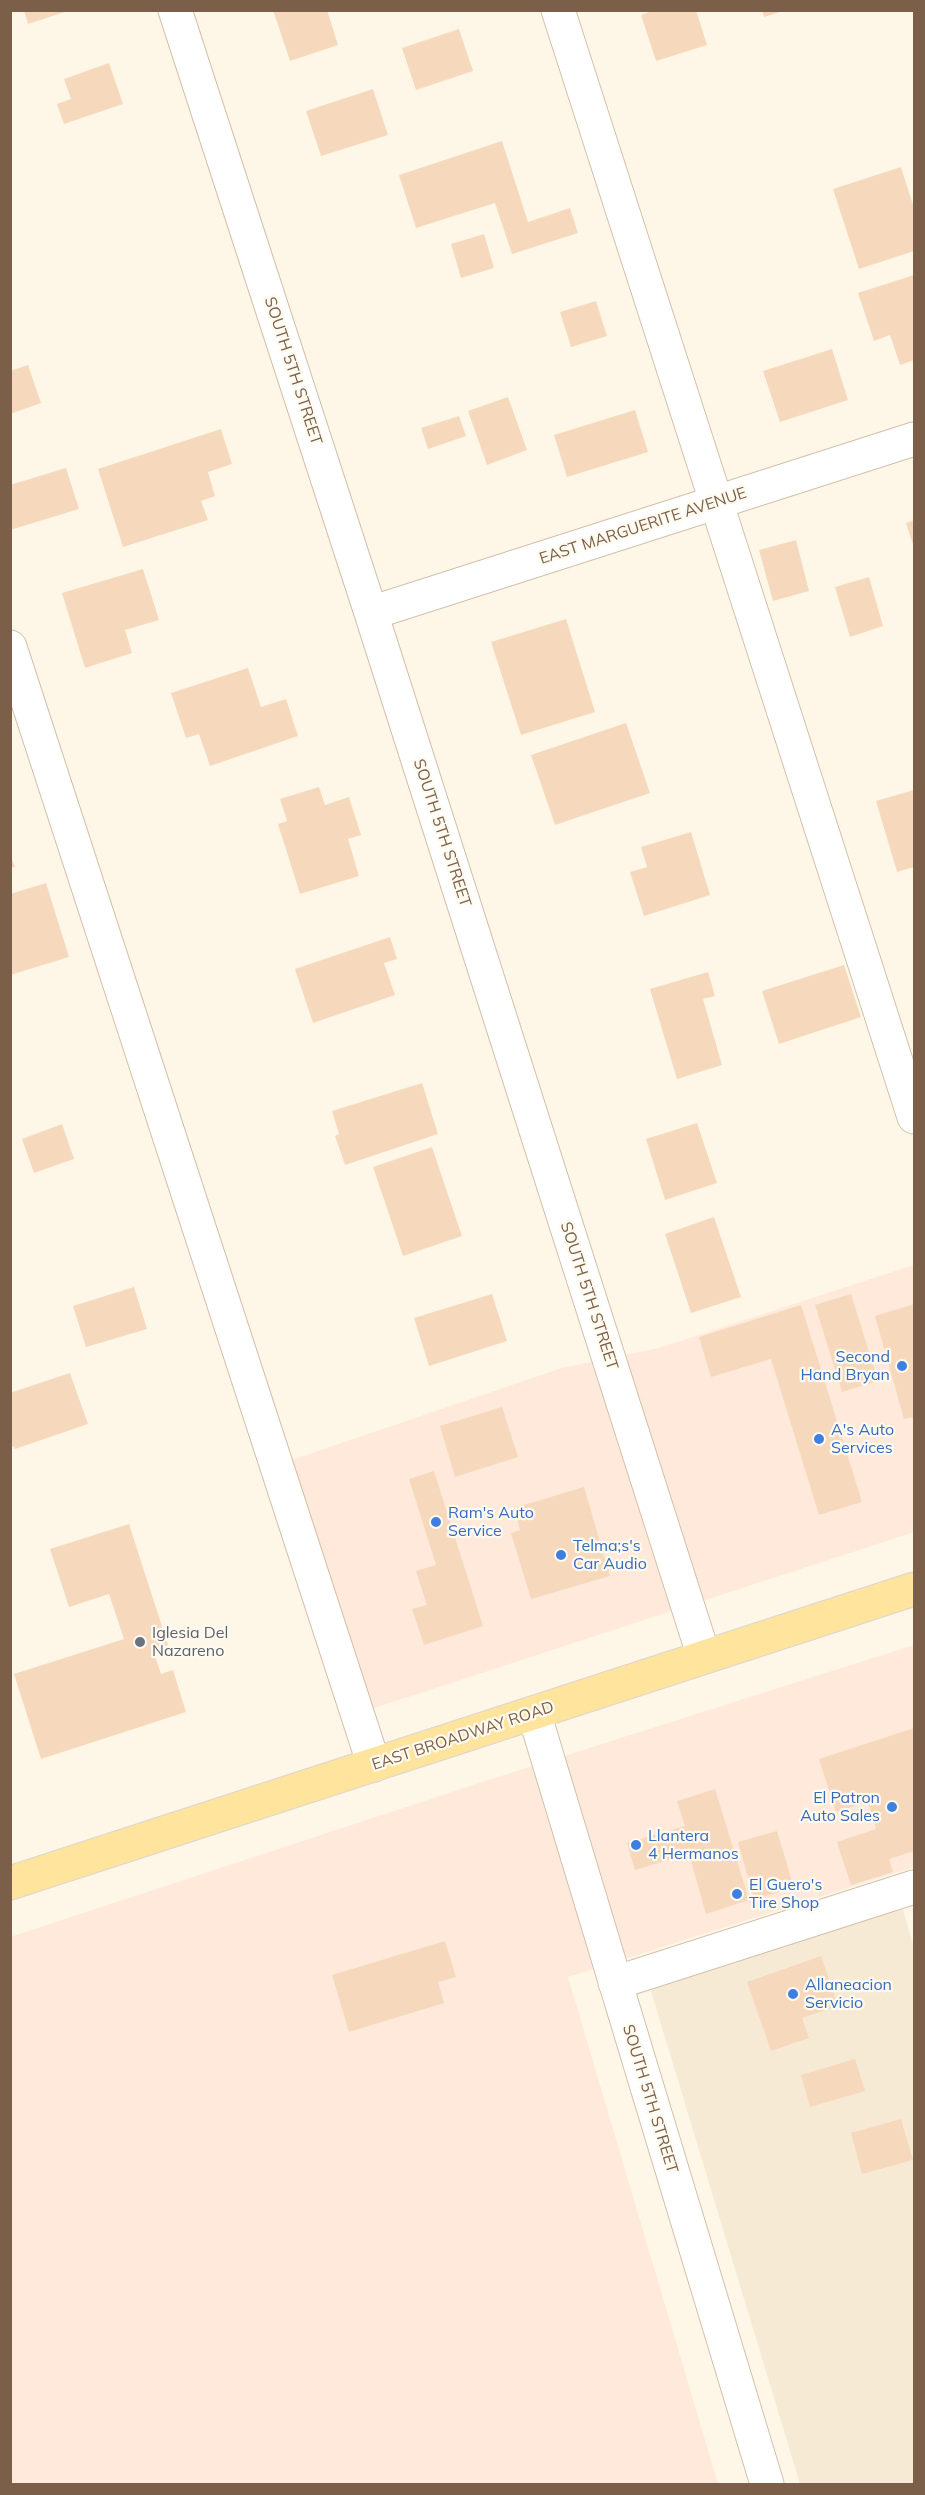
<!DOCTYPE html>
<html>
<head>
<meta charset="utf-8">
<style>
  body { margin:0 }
  #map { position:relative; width:925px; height:2495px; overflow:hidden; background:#fef7e7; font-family:Mulish,sans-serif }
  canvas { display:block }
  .frame { position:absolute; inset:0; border:12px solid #7b5f49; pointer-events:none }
</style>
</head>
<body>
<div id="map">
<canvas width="925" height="2495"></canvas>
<div class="frame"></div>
</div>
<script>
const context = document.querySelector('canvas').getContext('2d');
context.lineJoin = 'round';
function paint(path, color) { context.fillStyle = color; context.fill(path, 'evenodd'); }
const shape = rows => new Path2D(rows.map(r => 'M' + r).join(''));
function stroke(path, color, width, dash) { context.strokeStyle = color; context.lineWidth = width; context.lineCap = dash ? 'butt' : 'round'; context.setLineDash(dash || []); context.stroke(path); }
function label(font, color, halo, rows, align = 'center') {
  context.font = font + ' Mulish,sans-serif'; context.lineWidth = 4.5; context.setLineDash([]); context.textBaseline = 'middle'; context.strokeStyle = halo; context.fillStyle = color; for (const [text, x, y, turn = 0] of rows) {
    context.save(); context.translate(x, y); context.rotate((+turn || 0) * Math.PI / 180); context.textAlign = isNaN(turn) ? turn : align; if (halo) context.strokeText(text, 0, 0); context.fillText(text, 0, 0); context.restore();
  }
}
const residential = shape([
  [903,1909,914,1948,914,2484,800,2484,650,1988]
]);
const commercial = shape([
  [914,1265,914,1532,359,1713,280,1464,562,1368,659,1348],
  [914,1645,914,1867,568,1977,718,2484,11,2484,10,1937,498,1777]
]);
const building = shape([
  [24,10,68,10,68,11,28,24],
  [273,10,327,10,338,45,290,61],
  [654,10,696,10,707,45,656,61,641,15],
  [762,10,783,10,783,11,764,17],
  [459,29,473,71,416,90,402,48],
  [109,63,123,104,64,124,57,104,71,99,64,79],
  [373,89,388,135,321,156,306,111],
  [502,141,528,222,570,208,578,233,512,254,495,203,416,228,399,175],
  [901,167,914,208,914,251,859,269,833,189],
  [484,234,494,268,461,278,451,244],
  [914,275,914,360,900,365,890,335,874,341,858,293],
  [596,301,607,336,571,347,560,312],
  [832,349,848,400,780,422,763,371],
  [28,365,41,403,10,414,10,371],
  [508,397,527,450,487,465,468,411],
  [635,410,648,452,567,477,554,435],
  [459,416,466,436,428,449,421,428],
  [221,429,232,464,208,472,215,496,201,501,208,520,123,547,98,469],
  [66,468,79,509,10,530,10,485],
  [914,520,914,548,906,523],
  [796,540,809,591,773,601,759,550],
  [143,569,159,620,125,630,132,653,85,668,62,593],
  [869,577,883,626,850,637,835,587],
  [566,619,595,712,521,735,491,642],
  [248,668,261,707,286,699,298,736,210,766,199,734,186,738,171,693],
  [626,723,650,793,555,825,531,755],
  [319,787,325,805,349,797,361,835,348,839,359,876,300,894,278,824,287,821,280,799],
  [914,790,914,867,897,872,876,801],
  [691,832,710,895,644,916,630,872,647,867,641,847],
  [10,853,15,867,10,868],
  [46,883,69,957,10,975,10,894],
  [390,937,397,959,384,963,395,995,313,1023,295,969],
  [844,965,861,1017,779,1044,762,991],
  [708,972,715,996,703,999,722,1065,677,1079,650,989],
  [422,1083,438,1134,345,1165,335,1136,339,1134,332,1111],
  [697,1123,717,1183,665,1200,646,1139],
  [62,1124,74,1159,34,1173,22,1139],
  [432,1147,462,1236,403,1256,373,1167],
  [714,1217,741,1297,691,1313,665,1234],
  [134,1287,147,1329,86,1347,73,1306],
  [492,1294,507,1341,429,1366,414,1318],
  [851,1294,878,1381,842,1392,815,1305],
  [914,1304,914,1417,904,1419,875,1316],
  [801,1305,862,1502,819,1515,771,1359,711,1377,699,1337],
  [70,1373,88,1424,15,1449,14,1446,10,1448,10,1393],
  [502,1407,518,1457,455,1477,440,1426],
  [434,1471,483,1626,424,1645,412,1609,427,1605,416,1571,436,1565,409,1479],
  [584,1487,610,1576,531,1599,511,1533,520,1530,514,1508],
  [129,1524,168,1645,153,1650,161,1674,173,1670,186,1712,41,1759,14,1674,124,1639,109,1594,69,1607,50,1549],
  [914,1728,914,1851,889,1859,893,1872,851,1885,837,1842,876,1829,868,1802,836,1812,819,1759],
  [715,1789,749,1900,706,1914,689,1854,635,1870,627,1843,685,1826,677,1801],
  [777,1831,794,1888,754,1899,738,1842],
  [445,1941,456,1977,438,1982,444,2003,349,2032,332,1975],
  [821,1956,838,2006,802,2018,809,2038,771,2051,747,1982],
  [855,2059,865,2091,810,2107,801,2075],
  [901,2119,913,2160,862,2174,851,2133]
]);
const minor = shape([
  [175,10,371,613,704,1657],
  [558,10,914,1117],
  [371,613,914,439],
  [10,647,374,1765],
  [534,1713,767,2484],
  [615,1983,914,1887]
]);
const major = shape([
  [10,1883,914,1589]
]);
const markers = [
  [902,1366,6,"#3f7fe0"],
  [819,1439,6,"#3f7fe0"],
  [436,1522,6,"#3f7fe0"],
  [561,1555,6,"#3f7fe0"],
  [140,1642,6,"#6b7280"],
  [892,1807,6,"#3f7fe0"],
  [636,1845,6,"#3f7fe0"],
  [737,1894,6,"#3f7fe0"],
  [793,1994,6,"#3f7fe0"]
];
const streetNames = [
  ["SOUTH 5TH STREET",293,371,72],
  ["EAST MARGUERITE AVENUE",643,526,-18],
  ["SOUTH 5TH STREET",442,833,72],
  ["SOUTH 5TH STREET",589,1296,72],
  ["EAST BROADWAY ROAD",463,1736,-18],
  ["SOUTH 5TH STREET",650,2099,73]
];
const shopNames = [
  ["Second",890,1357,"right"],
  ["Hand Bryan",890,1375,"right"],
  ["A's Auto",831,1430],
  ["Services",831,1448],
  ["Ram's Auto",448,1513],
  ["Service",448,1531],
  ["Telma;s's",573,1546],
  ["Car Audio",573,1564],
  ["El Patron",880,1798,"right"],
  ["Auto Sales",880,1816,"right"],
  ["Llantera",648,1836],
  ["4 Hermanos",648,1854],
  ["El Guero's",749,1885],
  ["Tire Shop",749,1903],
  ["Allaneacion",805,1985],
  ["Servicio",805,2003]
];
const worshipNames = [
  ["Iglesia Del",152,1633],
  ["Nazareno",152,1651]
];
paint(residential, '#f6ead5');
paint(commercial, '#ffe9da');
paint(building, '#f6d9bd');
stroke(minor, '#d2c0ab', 35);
stroke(major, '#ddd5d0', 35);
stroke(minor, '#fff', 33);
stroke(major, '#ffe49d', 33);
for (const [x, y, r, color] of markers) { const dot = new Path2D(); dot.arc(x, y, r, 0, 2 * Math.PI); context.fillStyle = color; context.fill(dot); stroke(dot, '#fffaef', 2); }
label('16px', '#7b5f49', '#fffaef', streetNames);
label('16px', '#366cbe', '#fffaef', shopNames, 'left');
label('16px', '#5b616d', '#fffaef', worshipNames, 'left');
</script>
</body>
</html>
